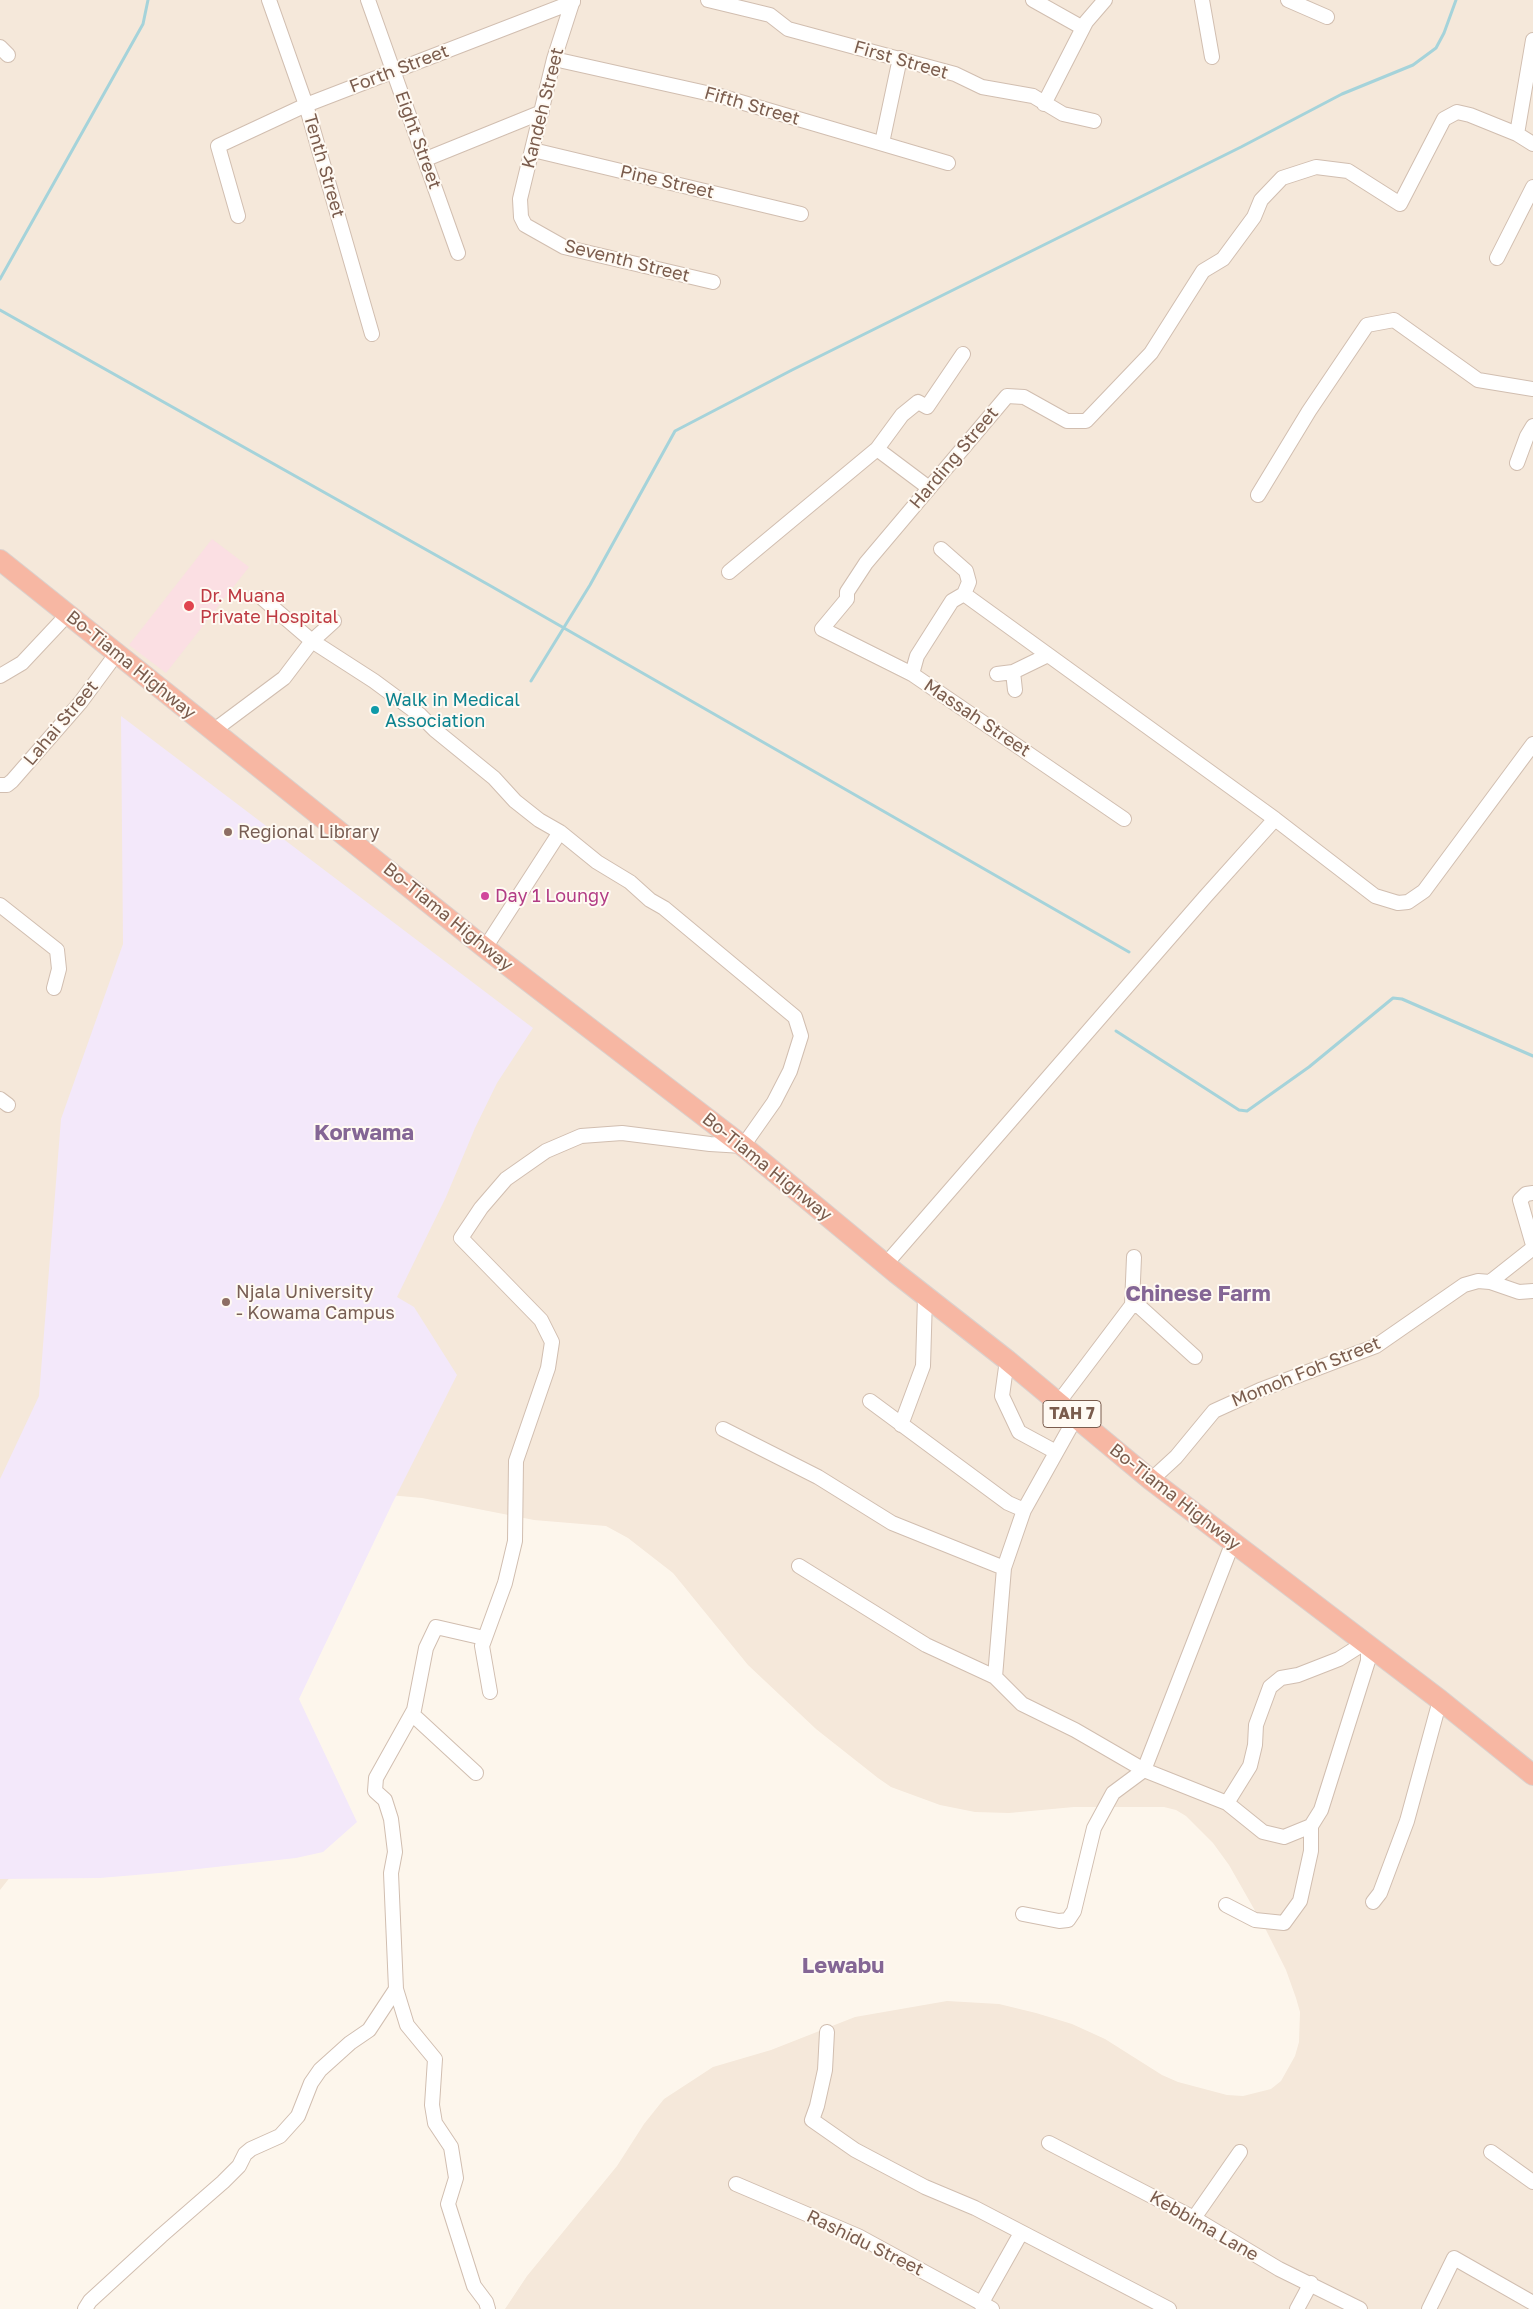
<!DOCTYPE html>
<html>
<head>
<meta charset="utf-8">
<style>
  body { margin:0 }
  canvas { display:block; background:#fdf6ec }
</style>
</head>
<body>
<canvas width="1533" height="2309"></canvas>
<script>
const context = document.querySelector('canvas').getContext('2d');
context.lineJoin = 'round';
function paint(path, color) { context.fillStyle = color; context.fill(path, 'evenodd'); }
const shape = rows => new Path2D(rows.map(r => 'M' + r).join(''));
function stroke(path, color, width, dash) { context.strokeStyle = color; context.lineWidth = width; context.lineCap = dash ? 'butt' : 'round'; context.setLineDash(dash || []); context.stroke(path); }
function label(font, color, halo, rows, align = 'center') {
  context.font = font + ' "Golos Text",sans-serif'; context.lineWidth = 4; context.setLineDash([]); context.textBaseline = 'middle'; context.strokeStyle = halo; context.fillStyle = color; for (const [text, x, y, turn = 0] of rows) {
    context.save(); context.translate(x, y); context.rotate((+turn || 0) * Math.PI / 180); context.textAlign = isNaN(turn) ? turn : align; if (halo) context.strokeText(text, 0, 0); context.fillText(text, 0, 0); context.restore();
  }
}
const residential = shape([
  [0,0,1533,0,1533,2309,505,2309,527,2276,617,2166,644,2124,664,2099,713,2067,771,2050,855,2017,947,2001,999,2004,1036,2013,1072,2024,1105,2039,1162,2075,1178,2082,1227,2095,1243,2096,1271,2089,1281,2081,1295,2056,1299,2042,1300,2012,1296,1998,1286,1970,1266,1930,1229,1865,1213,1843,1186,1816,1176,1810,1164,1807,1074,1807,1009,1813,975,1812,940,1805,891,1787,878,1778,816,1729,748,1665,673,1573,628,1538,606,1526,534,1520,422,1498,367,1493,29,1853,0,1890]
]);
const education = shape([
  [121,716,533,1028,497,1083,475,1128,446,1197,397,1297,414,1307,457,1375,393,1502,299,1699,357,1822,323,1852,296,1858,171,1872,100,1878,0,1879,0,1479,39,1396,61,1119,123,944]
]);
const medical = shape([
  [212,539,249,567,166,673,129,645]
]);
const stream = shape([
  [0,279,143,24,148,0],
  [0,310,489,585,1129,952],
  [531,681,590,585,675,431,792,370,1241,147,1342,94,1413,65,1436,48,1444,33,1456,0],
  [1116,1031,1239,1110,1247,1111,1309,1067,1393,998,1402,999,1533,1056]
]);
const minor = shape([
  [269,0,306,105,372,334],
  [368,0,458,253],
  [573,0,554,59,520,199,521,217,525,225,564,247,713,282],
  [708,0,770,15,788,29,955,74,982,87,1033,96,1063,114,1094,121],
  [1033,0,1083,28],
  [1202,0,1212,57],
  [1288,0,1327,17],
  [0,47,8,55],
  [554,59,720,96,948,163],
  [1044,104,1086,22,1105,0],
  [1517,134,1533,40],
  [882,143,900,58],
  [533,150,801,214],
  [426,159,542,112],
  [238,216,218,146,306,105,573,2],
  [1497,258,1533,187],
  [877,449,929,488],
  [1517,463,1527,436,1533,426],
  [1258,495,1309,411,1367,325,1394,320,1478,380,1533,389],
  [729,572,877,449,902,415,918,402,927,407,963,354],
  [964,594,1275,819,1375,896,1398,903,1408,902,1424,891,1533,744],
  [262,598,312,641,374,681,420,715,435,730,494,778,515,801,539,820,560,832,485,948],
  [1013,672,1015,690],
  [912,674,917,656,952,601,964,594,969,582,966,571,941,549],
  [997,674,1013,672,1048,655],
  [0,676,22,663,68,614],
  [213,731,284,678,312,641,334,621],
  [0,785,7,785,12,781,80,703,117,653],
  [1124,819,912,674,822,629,847,599,847,592,866,563,1007,396,1024,397,1067,421,1086,421,1151,353,1203,271,1223,259,1254,217,1261,200,1282,178,1316,167,1348,171,1400,204,1444,119,1457,112,1470,115,1517,134,1533,144],
  [0,905,57,950,59,969,54,988],
  [0,1099,8,1105],
  [1533,1193,1526,1194,1520,1200,1533,1245],
  [885,1265,1205,897,1275,819],
  [1490,1282,1533,1248],
  [1132,1305,1134,1257],
  [1007,1360,1002,1396,1019,1432,1056,1452],
  [870,1401,1008,1503,1024,1510],
  [1058,1403,1132,1305,1140,1307,1195,1357],
  [901,1425,923,1366,925,1297],
  [723,1429,818,1477,892,1523,1004,1568],
  [1151,1480,1176,1457,1214,1411,1260,1390,1376,1346,1464,1285,1478,1281,1490,1282,1519,1292,1533,1291],
  [1233,1542,1144,1770,1227,1803,1263,1832,1284,1837,1311,1826,1321,1810,1368,1661,1368,1646],
  [799,1566,926,1645,995,1677,1004,1568,1024,1510,1076,1417],
  [484,1638,436,1627,426,1648,414,1710,376,1778,375,1791,385,1800,391,1819,395,1852,391,1873,396,1989,407,2025,435,2059,432,2105,435,2123,451,2147,456,2178,448,2204,474,2286,486,2302,488,2309],
  [995,1677,1022,1704,1075,1730,1144,1770,1113,1793,1094,1828,1074,1911,1068,1920,1059,1921,1023,1914],
  [490,1692,482,1646,505,1583,515,1541,516,1461,548,1368,552,1342,541,1320,461,1238,481,1208,506,1179,546,1151,581,1136,622,1133,710,1144,743,1146,774,1102,790,1071,801,1036,795,1017,664,908,650,900,630,882,597,862,560,832],
  [412,1714,476,1773],
  [1227,1803,1250,1766,1255,1745,1256,1725,1270,1687,1281,1678,1298,1675,1339,1659,1358,1647,1362,1641],
  [1373,1902,1380,1893,1407,1821,1440,1700],
  [1226,1905,1255,1920,1284,1923,1300,1901,1311,1851,1311,1826],
  [827,2032,825,2070,817,2106,812,2120,855,2150,925,2187,975,2208,1169,2309],
  [1049,2143,1194,2218,1279,2269,1360,2309],
  [1491,2152,1533,2182],
  [736,2184,858,2236,992,2309],
  [1194,2218,1240,2152],
  [981,2304,1021,2233],
  [85,2309,90,2301,161,2236,223,2182,239,2166,245,2154,251,2149,280,2136,298,2116,311,2083,320,2070,350,2043,369,2030,396,1989],
  [1297,2309,1311,2283],
  [1429,2309,1454,2258,1533,2303]
]);
const highway = shape([
  [0,560,485,948,743,1146,896,1273,1007,1360,1151,1480,1440,1700,1533,1775]
]);
const markers = [
  [189,606,6,"#e0444e"],
  [375,710,5,"#0f9aa8"],
  [228,832,5,"#8d6e63"],
  [485,896,5,"#d1479c"],
  [226,1302,5,"#8d6e63"]
];
const shields = [
  [1072,1414,58]
];
const shieldNames = [
  ["TAH 7",1072,1414]
];
const streetNames = [
  ["First Street",901,60,16],
  ["Forth Street",399,69,-21],
  ["Fifth Street",752,106,16],
  ["Kandeh Street",543,108,-76],
  ["Eight Street",418,140,70],
  ["Tenth Street",324,166,74],
  ["Pine Street",667,182,13],
  ["Seventh Street",627,261,14],
  ["Harding Street",954,458,-50],
  ["Bo-Tiama Highway",131,665,39],
  ["Massah Street",977,718,34],
  ["Lahai Street",61,723,-50],
  ["Bo-Tiama Highway",448,917,39],
  ["Bo-Tiama Highway",767,1167,39],
  ["Momoh Foh Street",1306,1372,-22],
  ["Bo-Tiama Highway",1175,1497,38],
  ["Kebbima Lane",1204,2226,30],
  ["Rashidu Street",865,2243,26]
];
const healthNames = [
  ["Dr. Muana",200,596],
  ["Private Hospital",200,617]
];
const cultureNames = [
  ["Walk in Medical",385,700],
  ["Association",385,721]
];
const educationNames = [
  ["Regional Library",238,832],
  ["Njala University",236,1292],
  ["- Kowama Campus",236,1313]
];
const hotelNames = [
  ["Day 1 Loungy",495,896]
];
const districtNames = [
  ["Korwama",364,1133],
  ["Chinese Farm",1198,1294],
  ["Lewabu",843,1966]
];
paint(residential, '#f5e8da');
paint(education, '#f3e8fa');
paint(medical, '#fbdfe3');
stroke(stream, '#a5d3da', 3);
stroke(minor, '#d1beb0', 16);
stroke(highway, '#dad1cd', 22);
stroke(minor, '#fff', 14);
stroke(highway, '#f7b7a3', 20);
for (const [x, y, r, color] of markers) { const dot = new Path2D(); dot.arc(x, y, r, 0, 2 * Math.PI); context.fillStyle = color; context.fill(dot); stroke(dot, '#fffaf3', 2); }
for (const [x, y, w] of shields) { const box = new Path2D(); box.roundRect(x - w / 2, y - 13.5, w, 27, 4); context.fillStyle = '#fffaf3'; context.fill(box); stroke(box, '#7a5c4d', 1); }
label('bold 16px', '#7a5c4d', null, shieldNames);
label('18px', '#7a5c4d', '#fffaf3', streetNames);
label('18px', '#be3a42', '#fffaf3', healthNames, 'left');
label('18px', '#0d838f', '#fffaf3', cultureNames, 'left');
label('18px', '#785e54', '#fffaf3', educationNames, 'left');
label('18px', '#b23c85', '#fffaf3', hotelNames, 'left');
label('bold 22px', '#846695', '#fffaf3', districtNames);
</script>
</body>
</html>
